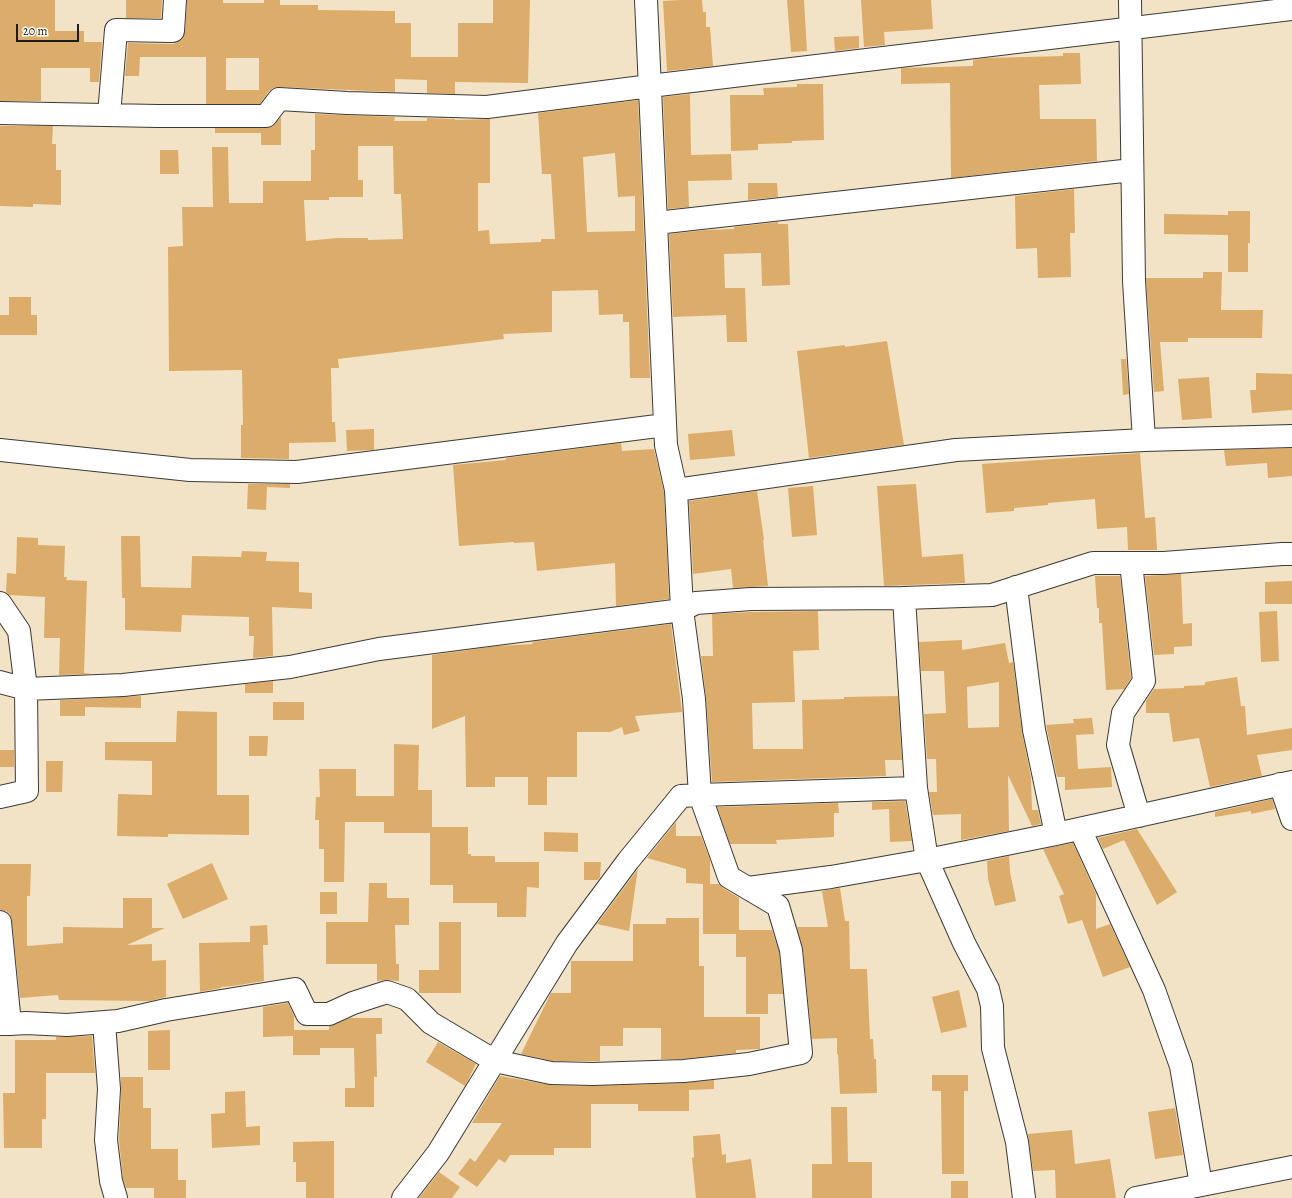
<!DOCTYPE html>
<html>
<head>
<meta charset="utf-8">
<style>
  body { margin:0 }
  #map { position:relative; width:1292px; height:1198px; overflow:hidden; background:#f2e3c7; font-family:Alegreya,serif }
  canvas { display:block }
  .scale { position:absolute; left:16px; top:24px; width:63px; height:18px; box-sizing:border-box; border:2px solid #1c1c1c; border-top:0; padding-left:5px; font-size:12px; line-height:14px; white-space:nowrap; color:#1c1c1c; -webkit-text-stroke:3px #fbf7ec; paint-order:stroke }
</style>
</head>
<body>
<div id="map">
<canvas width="1292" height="1198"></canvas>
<div class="scale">20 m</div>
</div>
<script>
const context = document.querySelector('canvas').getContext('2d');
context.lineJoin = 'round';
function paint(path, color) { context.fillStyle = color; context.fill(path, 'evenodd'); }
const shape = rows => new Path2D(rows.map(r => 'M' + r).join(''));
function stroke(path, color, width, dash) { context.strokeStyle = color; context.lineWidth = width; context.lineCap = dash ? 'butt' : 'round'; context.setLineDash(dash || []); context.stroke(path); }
const building = shape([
  [0,0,55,0,55,31,84,31,84,42,102,42,99,82,90,82,90,68,41,68,41,101,0,101],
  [126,0,162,0,161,18,126,18],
  [187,0,223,0,223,3,264,3,264,0,280,0,280,5,318,5,318,10,395,11,395,23,411,23,411,57,458,57,458,23,493,23,493,0,530,0,528,83,455,82,455,94,427,93,427,80,395,79,395,92,279,87,273,88,269,91,260,104,206,104,206,57,140,57,139,76,125,76,128,43,173,44,179,42,183,38,185,32],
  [226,58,259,58,259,90,226,90],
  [680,0,702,0,703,12,706,12,706,27,710,27,713,66,667,71,663,1],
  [787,0,804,0,807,51,791,52],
  [861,0,931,0,933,29,884,32,885,45,864,47],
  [859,36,859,48,835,51,834,37],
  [1063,53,1080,53,1081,84,1039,85,1040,119,1096,119,1097,161,951,178,950,83,901,84,901,68,973,66,973,60,986,58,1063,56],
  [797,84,823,84,824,140,792,141,792,143,758,144,758,150,731,151,730,95,764,95,763,88,797,87],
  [690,94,691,155,731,154,732,180,688,181,689,207,668,209,663,97],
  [638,100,650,378,630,378,629,322,623,322,623,314,599,315,598,290,552,291,552,332,503,334,504,339,338,359,339,368,331,368,332,422,335,422,336,442,289,443,289,459,241,458,241,425,243,425,242,370,169,371,168,247,183,246,182,207,213,207,212,147,228,147,229,203,263,203,263,181,311,181,311,150,315,150,315,114,395,117,394,121,427,121,427,118,455,119,455,120,490,119,490,183,478,183,478,231,489,230,490,244,541,242,541,239,555,239,551,174,542,174,538,113],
  [358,146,393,146,394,194,401,194,403,239,368,240,368,238,337,238,306,241,304,200,329,200,329,197,363,197,363,180,358,180],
  [615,153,618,197,635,196,635,231,587,232,583,157],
  [281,117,281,145,261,145,261,133,215,133,215,128,266,128,271,127],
  [0,126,53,126,52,144,56,144,56,170,61,170,61,205,33,204,33,207,0,206],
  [160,150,178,150,179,174,160,174],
  [748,183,777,183,778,197,748,200],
  [1074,189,1075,233,1070,233,1071,277,1038,278,1037,248,1016,249,1015,196],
  [1228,211,1250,211,1250,243,1248,243,1248,272,1228,272,1228,235,1164,234,1164,214,1228,215],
  [778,222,778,224,788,224,790,285,762,286,761,253,724,254,725,288,745,288,747,342,727,342,726,315,673,317,669,234,707,230,734,229,734,227],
  [1203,272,1222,272,1221,310,1263,310,1262,338,1188,338,1188,342,1160,342,1164,391,1154,392,1146,278,1203,278],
  [9,297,31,297,31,315,37,315,37,335,0,335,0,315,9,315],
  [887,341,904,445,809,458,797,351,845,345,845,347],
  [1121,359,1126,359,1129,394,1123,395],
  [1256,373,1292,374,1292,410,1252,413,1250,390,1256,390],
  [1209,377,1212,418,1182,420,1178,379],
  [374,429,374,450,347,451,346,430],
  [732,430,735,456,690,460,688,434],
  [621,443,622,451,654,449,664,492,669,599,616,606,615,563,537,571,534,542,514,543,514,542,459,546,453,465,506,460,506,458],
  [1292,448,1292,476,1268,478,1267,463,1226,466,1224,450],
  [1140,453,1145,518,1155,517,1157,550,1128,550,1127,527,1097,529,1095,499,1048,503,1048,505,1014,508,1014,511,986,513,982,464],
  [248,484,290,484,290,488,267,487,266,510,247,509],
  [916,484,922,557,963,554,965,583,884,586,877,486],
  [813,486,817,535,792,537,788,488],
  [757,491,764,540,763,540,768,586,733,588,731,569,693,574,689,501],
  [121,536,140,536,141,587,191,588,192,556,241,557,242,551,267,552,266,561,299,562,299,592,312,593,312,609,272,607,273,656,253,658,254,636,249,636,249,617,182,615,181,632,125,630,125,598,122,598],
  [17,537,38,538,38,545,65,546,64,577,67,577,66,580,87,581,84,673,92,674,59,675,60,638,44,638,45,597,9,595,6,592,7,573,16,574],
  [1181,574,1183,624,1192,623,1192,646,1174,647,1174,654,1154,655,1145,576],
  [1095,576,1120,576,1131,678,1124,689,1106,690,1102,623,1099,623,1099,608,1097,608],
  [1292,581,1292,604,1265,604,1265,582],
  [818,611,819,650,793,651,795,702,752,703,753,749,803,749,802,700,844,699,844,697,898,696,902,760,885,760,886,776,712,782,706,698,701,656,713,656,712,614,751,612],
  [1277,611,1279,661,1261,662,1259,612],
  [671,624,682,712,635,716,640,731,624,735,622,727,610,732,577,732,577,777,547,777,547,805,528,805,528,777,495,777,495,787,466,787,465,716,432,729,432,655,497,646,533,644,532,642],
  [962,640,962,650,1005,643,1009,663,1013,662,1022,732,1031,778,1032,810,1038,810,1041,824,1032,826,1008,775,1009,831,961,840,961,814,933,815,929,792,937,792,936,759,927,759,924,714,946,713,944,671,921,671,919,642],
  [999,682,999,727,968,728,967,687],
  [1237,677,1241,706,1245,706,1247,735,1292,728,1292,750,1257,755,1262,776,1210,787,1199,738,1173,742,1169,713,1146,713,1146,701,1154,689,1184,688,1184,686,1205,685,1205,682],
  [273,681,273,693,245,693,245,684],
  [141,696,141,708,85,707,85,716,60,716,60,700],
  [273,702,304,702,304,720,273,720],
  [177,711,217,712,217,795,249,795,249,835,168,834,168,837,117,836,118,794,152,795,152,761,105,760,105,742,176,742],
  [1092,718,1094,734,1076,735,1078,769,1111,767,1112,787,1065,790,1065,777,1057,777,1046,725,1074,723,1073,719],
  [249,736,268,736,267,756,249,756],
  [394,744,419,745,418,790,432,790,432,827,468,827,468,854,471,854,471,856,495,856,495,862,539,862,539,888,527,887,526,917,497,917,497,903,453,903,453,885,430,885,430,833,384,833,384,822,345,822,344,882,324,882,324,849,319,849,319,820,315,820,316,797,320,797,319,769,356,769,356,796,394,796],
  [0,750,14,750,14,767,0,767],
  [46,761,63,761,62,792,46,792],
  [1272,799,1275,809,1251,814,1251,811,1215,817,1215,812],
  [905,801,912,841,890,842,889,809,872,810,872,802],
  [838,803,839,813,834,813,834,837,776,840,777,844,730,844,717,807],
  [676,822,676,836,701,836,710,860,710,884,719,884,723,888,739,898,739,930,772,930,779,952,783,994,768,994,768,1014,746,1014,746,957,736,957,736,934,703,934,703,884,686,883,686,869,647,858],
  [1137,829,1177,892,1157,905,1124,840,1103,849,1098,838],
  [544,832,578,833,578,852,544,851],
  [1073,843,1096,894,1096,929,1110,924,1130,967,1103,977,1082,920,1068,924,1059,896,1064,894,1043,849],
  [1009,856,1010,872,1016,901,995,906,988,879,987,861],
  [584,862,601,862,600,877,598,880,584,880],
  [212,863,228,899,183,919,167,884],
  [0,864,31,864,30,896,27,896,27,946,63,943,63,927,123,928,123,898,152,898,152,928,165,928,127,945,152,944,152,961,166,960,166,997,150,1001,59,1000,58,995,20,998,12,921,10,914,6,911,0,910],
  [638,868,629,931,597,924,638,869],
  [369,883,387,883,387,898,409,898,409,925,395,925,396,964,399,964,399,981,384,980,377,981,377,964,326,964,326,922,368,922],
  [840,888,845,921,849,921,850,969,867,969,870,1039,873,1039,874,1059,876,1059,877,1093,840,1094,838,1054,837,1054,837,1038,812,1039,803,949,797,927,828,927,822,891],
  [320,892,337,892,337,914,320,914],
  [666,918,699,918,699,966,704,966,704,1017,760,1017,760,1049,736,1050,736,1053,683,1059,661,1059,661,1028,623,1028,623,1046,600,1046,600,1061,552,1061,521,1054,551,993,571,993,571,961,633,961,633,924,666,924],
  [439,922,461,922,461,993,419,993,419,970,439,970],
  [267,925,268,945,263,945,264,981,233,986,221,987,221,988,200,992,199,943,250,942,250,926],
  [959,990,967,1027,941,1033,932,997],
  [288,1003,294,1016,294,1030,329,1030,329,1026,350,1018,382,1018,382,1034,376,1034,377,1077,374,1077,374,1107,345,1107,345,1088,355,1088,354,1048,320,1048,320,1055,293,1055,293,1036,263,1037,263,1007],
  [170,1030,170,1070,148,1070,148,1031],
  [92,1036,95,1073,46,1073,46,1119,42,1119,42,1148,4,1148,3,1093,15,1093,15,1040,56,1040,56,1037],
  [438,1042,476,1064,465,1086,426,1062],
  [932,1075,968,1075,968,1091,964,1091,964,1174,942,1174,941,1091,932,1091],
  [500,1076,551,1085,593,1086,684,1083,714,1080,714,1089,689,1090,689,1111,638,1111,638,1104,591,1104,591,1148,554,1148,554,1155,510,1155,505,1163,499,1159,477,1187,458,1174,470,1158,475,1162,502,1123,472,1123],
  [121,1077,143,1077,143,1108,151,1108,151,1149,178,1149,178,1180,186,1180,186,1198,154,1198,154,1188,126,1188,123,1178,119,1140,121,1090],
  [245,1091,246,1127,260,1126,260,1145,212,1148,211,1114,225,1113,225,1092],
  [831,1107,847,1107,848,1162,872,1162,872,1198,812,1198,812,1164,832,1164],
  [1175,1108,1183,1155,1155,1159,1148,1112],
  [1072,1130,1075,1164,1110,1159,1116,1198,1056,1198,1055,1170,1033,1171,1028,1134],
  [720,1134,722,1155,726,1154,726,1163,751,1159,756,1198,696,1198,692,1158,694,1157,693,1136],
  [334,1141,334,1198,306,1198,306,1182,296,1182,296,1162,293,1162,293,1142],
  [439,1172,460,1187,452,1198,419,1198],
  [951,1181,968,1181,968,1198,951,1198]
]);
const minor = shape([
  [1130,0,1134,281,1144,440],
  [0,113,158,116,266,116,279,99,347,103,487,107,650,86,1292,9],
  [109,115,116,30,173,31,175,0],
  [656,223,1132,170],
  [0,450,190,470,297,472,665,425],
  [676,490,956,450,1144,440,1292,436],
  [1131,563,1144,681,1123,713,1118,745,1139,816],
  [1016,587,1034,730,1056,834],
  [904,598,916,788,927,860,964,943,988,989,992,1006,993,1048,1017,1142,1024,1198],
  [0,603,19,631,26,689,27,791,0,797],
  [0,682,26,689,123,685,290,667,379,649,682,610,696,603,751,599,904,598,992,595,1093,563,1164,563,1282,554,1292,554],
  [1280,784,1292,819],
  [1080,829,1154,990,1181,1066,1201,1185],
  [748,888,831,877,927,860,1056,834,1292,782],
  [0,922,10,1024,0,1024],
  [104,1023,109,1089,106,1140,111,1181,116,1198],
  [10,1024,26,1023,67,1025,118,1021,166,1010,295,989,307,1014,329,1014,353,1003,387,992,407,999,431,1023,495,1061,551,1073,593,1074,684,1071,749,1064,801,1053,791,950,778,906,729,877,700,795,916,788],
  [403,1198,438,1153,567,943,628,861,681,796,700,795,694,699,682,610,676,490,666,445,646,0],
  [1136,1198,1292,1167]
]);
paint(building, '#dcac6b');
stroke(minor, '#3c3a36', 24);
stroke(minor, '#fff', 22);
</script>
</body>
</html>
